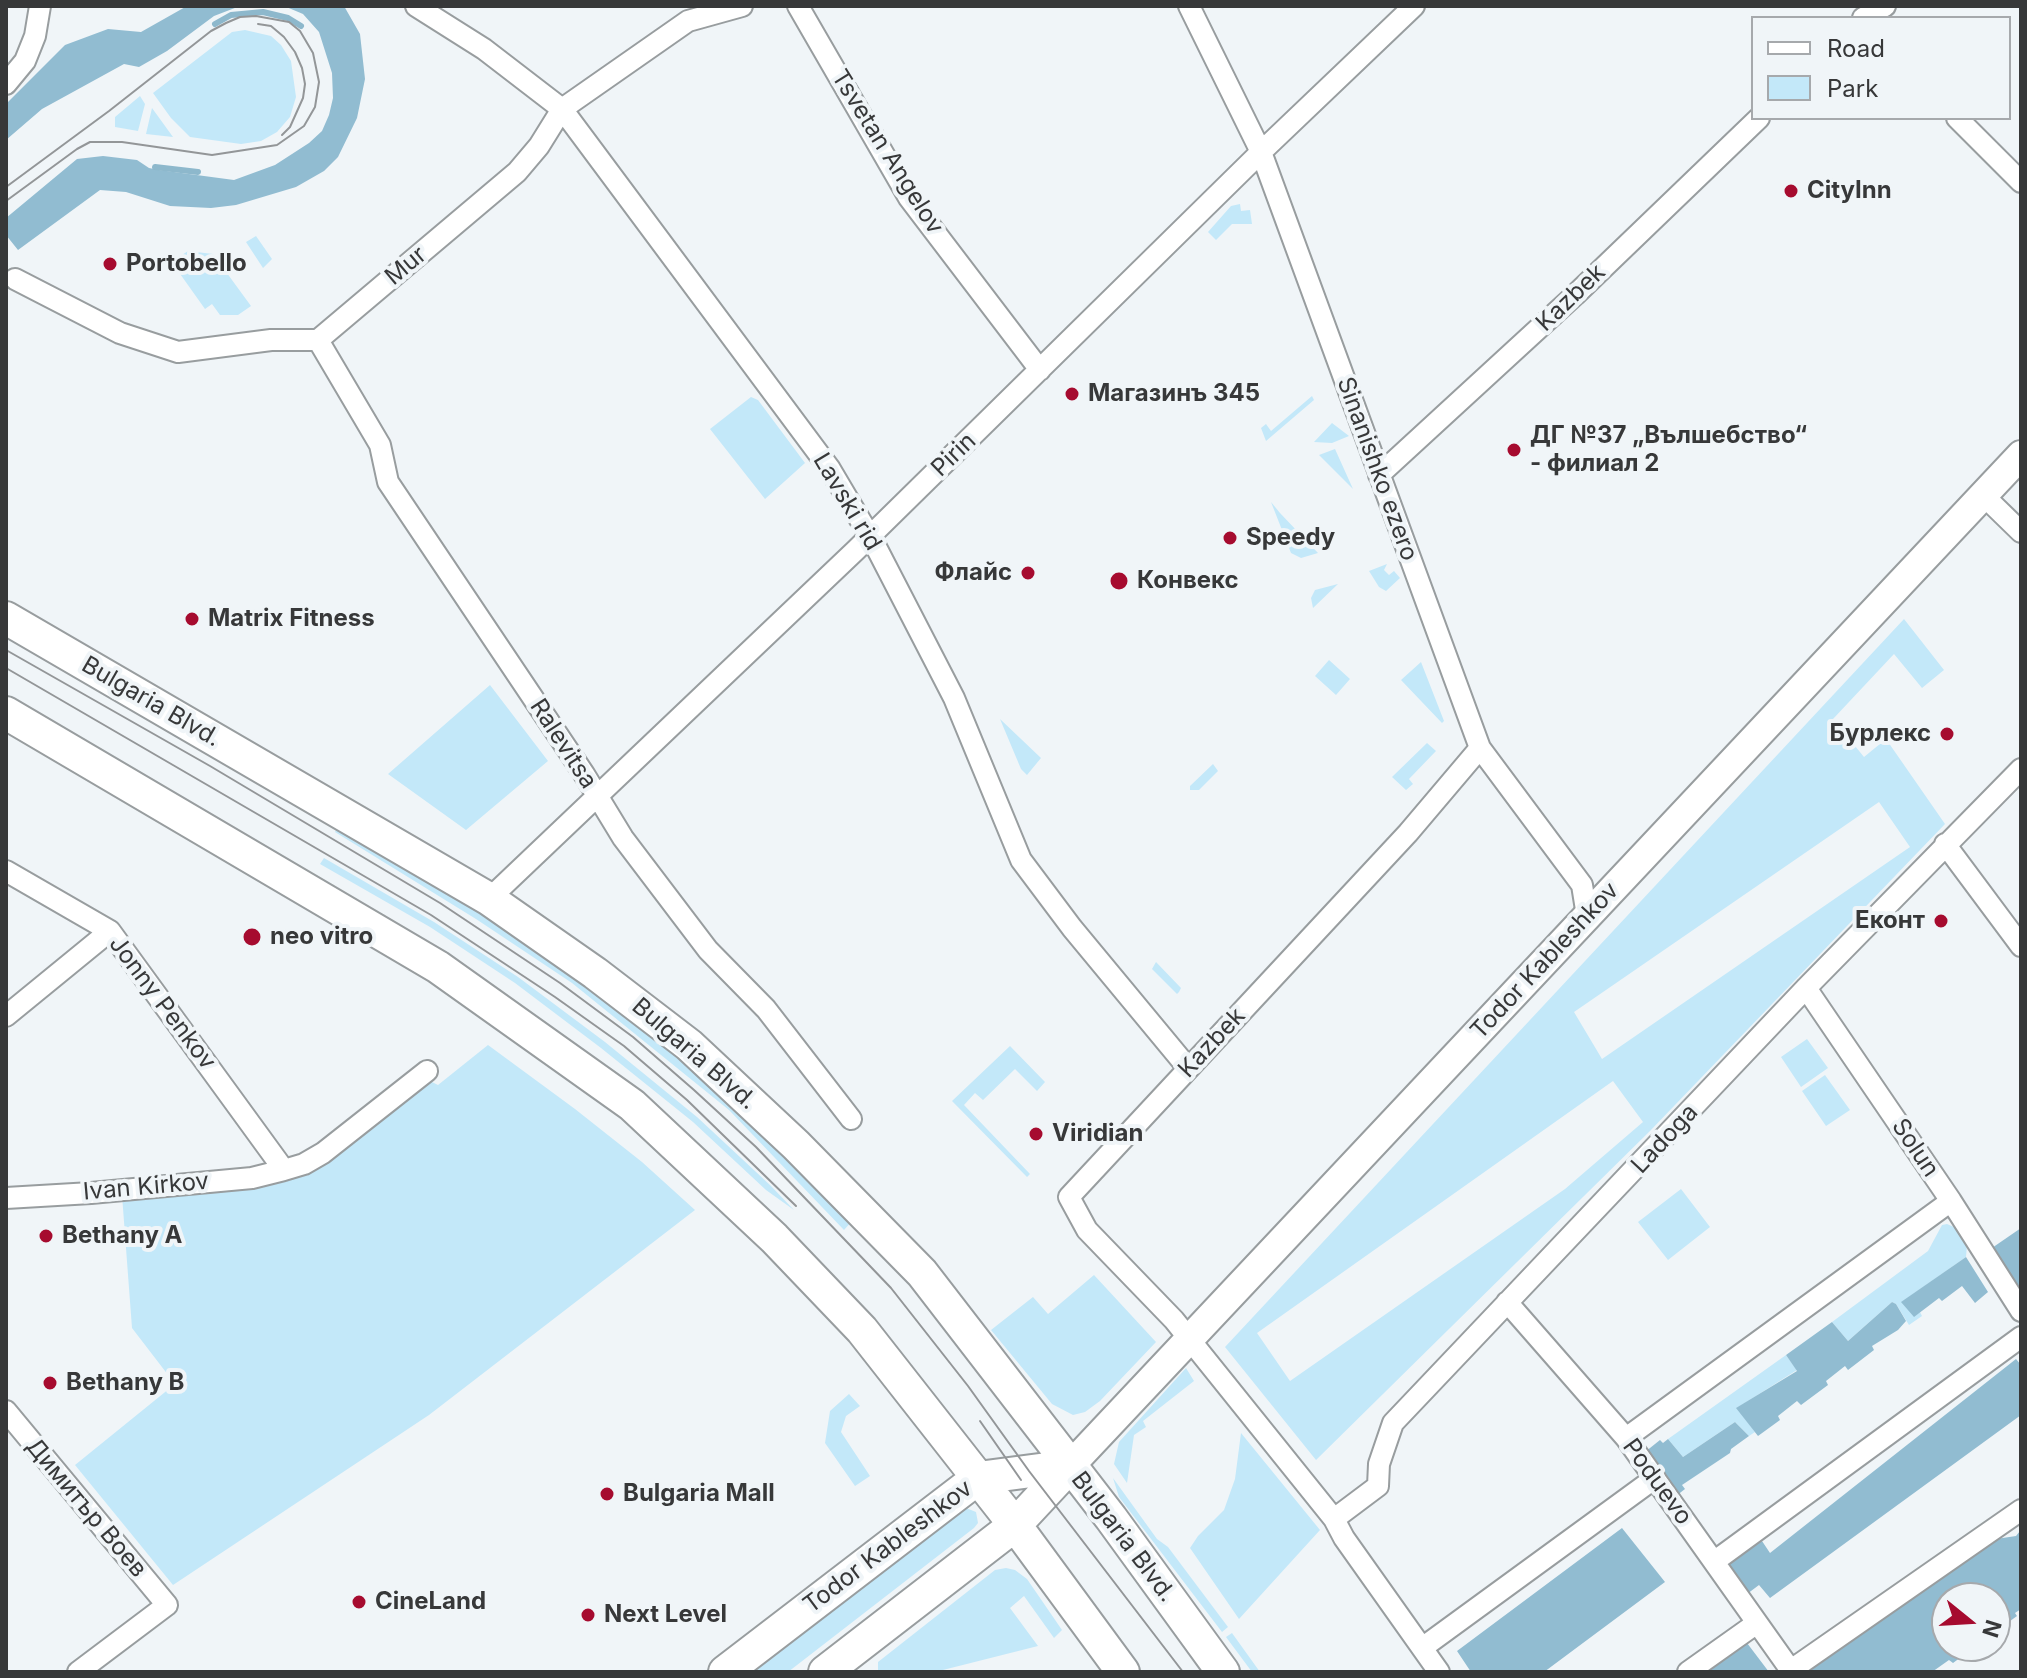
<!DOCTYPE html>
<html>
<head>
<meta charset="utf-8">
<style>
  body { margin:0 }
  #map { position:relative; width:2027px; height:1678px; overflow:hidden; background:#f0f5f8; font-family:Inter,sans-serif }
  canvas { display:block }
  .frame { position:absolute; inset:0; border:8px solid #373839; pointer-events:none }
  .legend { position:absolute; left:1751px; top:16px; width:260px; height:104px; box-sizing:border-box; background:#f0f5f8; border:2px solid #a6a9ac; margin:0; padding:10px 14px; list-style:none; font-size:24px; color:#373839 }
  .legend li { display:flex; align-items:center; gap:16px; height:40px }
  .legend b { width:40px; border:2px solid #a6a9ac }
  .north { position:absolute; left:1931px; top:1582px; width:80px; height:80px; box-sizing:border-box; background:#f0f5f8; border:2px solid #a6a9ac; border-radius:50%; rotate:108deg; font-size:22px; font-weight:700; line-height:32px; text-align:center; color:#373839 }
  .north::after { content:''; display:block; margin:auto; width:28px; height:36px; background:#a60b2f; clip-path:polygon(50% 0,100% 100%,50% 72%,0 100%) }
</style>
</head>
<body>
<div id="map">
<canvas width="2027" height="1678"></canvas>
<div class="frame"></div>
<ul class="legend">
<li><b style="height:10px;background:#fff"></b>Road</li>
<li><b style="height:22px;background:#c3e8f9"></b>Park</li>
</ul>
<div class="north">N</div>
</div>
<script>
const context = document.querySelector('canvas').getContext('2d');
context.lineJoin = 'round';
function paint(path, color) { context.fillStyle = color; context.fill(path, 'evenodd'); }
const shape = rows => new Path2D(rows.map(r => 'M' + r).join(''));
function stroke(path, color, width, dash) { context.strokeStyle = color; context.lineWidth = width; context.lineCap = dash ? 'butt' : 'round'; context.setLineDash(dash || []); context.stroke(path); }
function label(font, color, halo, rows, align = 'center') {
  context.font = font + ' Inter,sans-serif'; context.lineWidth = 8; context.setLineDash([]); context.textBaseline = 'middle'; context.strokeStyle = halo; context.fillStyle = color; for (const [text, x, y, turn = 0] of rows) {
    context.save(); context.translate(x, y); context.rotate((+turn || 0) * Math.PI / 180); context.textAlign = isNaN(turn) ? turn : align; if (halo) context.strokeText(text, 0, 0); context.fillText(text, 0, 0); context.restore();
  }
}
const green = shape([
  [245,30,271,36,281,45,291,61,296,97,290,117,277,132,261,141,241,144,190,137,171,118,153,93,232,32],
  [140,96,145,104,138,131,115,127,115,117],
  [152,108,173,137,146,134],
  [1240,204,1241,211,1250,210,1252,224,1232,224,1216,240,1208,232,1231,206],
  [256,236,272,259,263,268,246,242],
  [188,251,213,254,251,306,238,315,220,315,212,304,205,309,178,271,185,265,179,257],
  [1312,396,1314,400,1266,441,1261,428,1266,424,1271,431],
  [751,397,758,400,805,463,765,499,710,429],
  [1332,423,1349,436,1332,443,1314,442],
  [1335,449,1353,489,1319,455],
  [1271,502,1280,513,1318,553,1301,558,1291,553],
  [1387,564,1384,570,1389,575,1394,571,1400,578,1386,591,1379,587,1369,571],
  [1338,584,1313,608,1311,598,1315,590],
  [1904,619,1944,670,1922,688,1894,654,1833,719,1864,757,1886,739,1945,824,1650,1131,1316,1460,1225,1347],
  [1879,802,1910,847,1602,1059,1574,1012],
  [1613,1081,1643,1122,1565,1189,1290,1381,1257,1333],
  [1329,660,1350,679,1336,695,1315,676],
  [1421,662,1444,721,1442,723,1401,680],
  [490,685,548,761,466,830,388,774],
  [1000,719,1041,758,1027,775,1021,769],
  [1427,743,1436,751,1409,779,1413,784,1406,790,1392,777],
  [1213,764,1218,771,1199,790,1190,790,1190,786],
  [338,826,482,911,578,976,734,1102,853,1220,844,1230,729,1110,572,983,476,919,335,832],
  [324,858,434,922,518,977,605,1042,697,1117,770,1185,794,1210,766,1190,693,1122,601,1048,515,983,430,927,320,864],
  [1156,962,1181,988,1179,992,1177,994,1152,969],
  [1807,1039,1828,1068,1801,1087,1781,1057],
  [488,1045,575,1109,642,1162,695,1210,429,1415,173,1585,75,1465,175,1384,132,1328,122,1195,271,1183,314,1170,426,1079,438,1085],
  [1010,1046,1045,1082,1037,1091,1015,1069,983,1100,975,1093,964,1105,1030,1174,1027,1177,952,1101],
  [1825,1075,1850,1110,1826,1126,1802,1091],
  [1681,1189,1710,1227,1668,1260,1638,1222],
  [1947,1224,1954,1227,1967,1245,1966,1257,1902,1302,1914,1316,1920,1312,1922,1316,1909,1325,1896,1304,1892,1302,1848,1341,1832,1322,1928,1251,1942,1225],
  [1094,1275,1156,1342,1100,1401,1085,1412,1073,1415,1052,1404,991,1330,1033,1297,1048,1314],
  [1786,1355,1797,1370,1737,1408,1755,1432,1749,1436,1735,1422,1683,1457,1668,1439],
  [1186,1368,1194,1381,1143,1421,1146,1427,1134,1435,1127,1483,1114,1464,1119,1442],
  [849,1394,860,1406,846,1416,841,1432,870,1476,855,1486,825,1443,830,1411],
  [1241,1433,1320,1530,1239,1619,1190,1548,1198,1536,1224,1510,1235,1479],
  [1113,1478,1157,1539,1168,1547,1228,1627,1222,1632,1119,1497],
  [966,1508,976,1512,978,1523,974,1528,788,1672,752,1672],
  [1006,1568,1015,1570,1027,1579,1062,1630,1054,1638,1024,1596,1010,1608,1038,1646,935,1672,878,1672,878,1662,995,1570],
  [1232,1633,1260,1672,1252,1672,1226,1637]
]);
const forest = shape([
  [187,6,240,6,214,16,167,51,139,67,124,64,42,109,6,140,6,104,65,45,108,29,141,32],
  [284,6,344,6,360,34,365,79,357,118,338,157,324,171,296,187,236,205,211,208,170,206,126,192,100,190,18,250,6,235,6,218,77,159,103,156,137,160,149,168,159,170,234,180,275,165,309,143,322,131,329,115,333,98,332,73,319,32,303,14],
  [2021,1228,2021,1300,1989,1250],
  [1966,1257,1988,1292,1975,1303,1962,1286,1942,1301,1939,1298,1914,1317,1901,1302],
  [1892,1302,1896,1304,1906,1321,1898,1330,1872,1346,1874,1350,1848,1370,1845,1366,1826,1381,1828,1385,1801,1405,1797,1401,1778,1416,1780,1420,1758,1436,1736,1408,1797,1371,1786,1355,1832,1322,1848,1341],
  [2016,1359,2021,1365,2021,1415,1770,1598,1759,1585,1743,1597,1719,1563,1758,1535,1770,1553],
  [1735,1422,1749,1436,1731,1449,1730,1453,1682,1485,1685,1489,1676,1496,1640,1456,1660,1440,1663,1443,1668,1439,1683,1457],
  [1622,1528,1665,1582,1544,1672,1471,1672,1457,1651],
  [2020,1531,2021,1609,2015,1613,2017,1616,1995,1632,1995,1598,1947,1598,1947,1646,1976,1646,1953,1663,1949,1660,1932,1672,1793,1672,1996,1539,2016,1536],
  [1747,1643,1769,1672,1707,1672]
]);
const stream = shape([
  [215,24,231,15,263,12,288,18,301,26],
  [155,167,198,172]
]);
const minor = shape([
  [416,6,484,49,562,109,830,469,875,545,954,698,1021,860,1072,928,1188,1068],
  [798,6,909,198,1040,370],
  [1189,6,1261,152,1480,748,1582,885,1587,916],
  [1863,18,1885,6],
  [6,84,25,61,35,36,40,6],
  [1957,118,2021,182],
  [15,279,120,333,178,352,271,340,318,340,517,172,539,146,562,109,688,21,742,6],
  [318,340,380,445,388,482,584,774,623,838,708,950,766,1009,851,1119],
  [1379,475,1575,295,1759,118],
  [1983,495,2021,532],
  [1945,844,2021,946],
  [6,871,110,931,284,1170],
  [489,899,856,550,1261,152,1414,6],
  [1806,988,1951,1201,2021,1311],
  [6,1016,110,931],
  [6,1198,91,1193,252,1178,284,1170,304,1164,323,1153,427,1071],
  [1507,1302,1626,1438,1792,1672],
  [6,1411,167,1605,78,1672],
  [1626,1438,1951,1201],
  [1334,1519,1378,1486,1379,1464,1393,1423,1806,988,2021,769],
  [1715,1561,2021,1337],
  [1422,1648,1655,1478],
  [1791,1670,2021,1510],
  [1439,1672,1344,1538,1334,1519,1174,1320,1087,1230,1069,1197,1408,833,1480,748],
  [1688,1672,1757,1623]
]);
const secondary = shape([
  [1070,1466,2021,455]
]);
const primary = shape([
  [6,618,489,899,595,973,689,1045,796,1145,922,1273,1111,1518,1223,1672],
  [6,713,438,967,632,1105,774,1238,862,1330,1015,1525,1123,1672],
  [725,1672,978,1478,1070,1466],
  [825,1672,1015,1525,1070,1466]
]);
const tram = shape([
  [258,24,271,26,284,37,295,52,302,68,305,84,303,98,290,127,282,135],
  [6,187,109,111,211,31,226,23,240,17,256,16,289,22,300,31,313,53,319,82,315,107,304,126,277,145,212,155,122,142,90,142,77,149,6,201],
  [6,650,210,766,440,903,560,983,633,1037,694,1090,756,1147,891,1288,968,1386,1029,1471,1183,1672],
  [6,668,431,915,555,997,624,1046,687,1100,796,1206],
  [980,1421,1021,1480]
]);
const markers = [
  [1791,191,8,"#a60b2f"],
  [110,264,8,"#a60b2f"],
  [1072,394,8,"#a60b2f"],
  [1514,450,8,"#a60b2f"],
  [1230,538,8,"#a60b2f"],
  [1028,573,8,"#a60b2f"],
  [1119,581,10,"#a60b2f"],
  [192,619,8,"#a60b2f"],
  [1947,734,8,"#a60b2f"],
  [1941,921,8,"#a60b2f"],
  [252,937,10,"#a60b2f"],
  [1036,1134,8,"#a60b2f"],
  [46,1236,8,"#a60b2f"],
  [50,1383,8,"#a60b2f"],
  [607,1494,8,"#a60b2f"],
  [359,1602,8,"#a60b2f"],
  [588,1615,8,"#a60b2f"]
];
const streetNames = [
  ["Tsvetan Angelov",887,152,58],
  ["Mur",406,266,-40],
  ["Kazbek",1571,298,-44],
  ["Pirin",954,455,-44],
  ["Sinanishko ezero",1377,469,70],
  ["Lavski rid",847,502,59],
  ["Bulgaria Blvd.",151,702,30],
  ["Ralevitsa",563,744,57],
  ["Todor Kableshkov",1545,961,-47],
  ["Jonny Penkov",162,1003,53],
  ["Kazbek",1212,1043,-47],
  ["Bulgaria Blvd.",694,1054,41],
  ["Ladoga",1665,1139,-47],
  ["Solun",1915,1148,56],
  ["Ivan Kirkov",146,1187,-5],
  ["Poduevo",1657,1482,54],
  ["Димитър Воев",86,1508,50],
  ["Bulgaria Blvd.",1123,1537,53],
  ["Todor Kableshkov",888,1547,-37]
];
const poiNames = [
  ["CityInn",1807,191],
  ["Portobello",126,264],
  ["Магазинъ 345",1088,394],
  ["ДГ №37 „Вълшебство“",1530,436],
  ["- филиал 2",1530,464],
  ["Speedy",1246,538],
  ["Флайс",1012,573,"right"],
  ["Конвекс",1137,581],
  ["Matrix Fitness",208,619],
  ["Бурлекс",1931,734,"right"],
  ["Еконт",1925,921,"right"],
  ["neo vitro",270,937],
  ["Viridian",1052,1134],
  ["Bethany A",62,1236],
  ["Bethany B",66,1383],
  ["Bulgaria Mall",623,1494],
  ["CineLand",375,1602],
  ["Next Level",604,1615]
];
paint(green, '#c3e8f9');
paint(forest, '#91bcd1');
stroke(stream, '#8db8cc', 6);
stroke(minor, '#989d9f', 24);
stroke(secondary, '#989d9f', 32);
stroke(primary, '#989d9f', 36);
stroke(minor, '#fff', 20);
stroke(secondary, '#fff', 28);
stroke(primary, '#fff', 32);
stroke(tram, '#939698', 2);
for (const [x, y, r, color] of markers) { const dot = new Path2D(); dot.arc(x, y, r, 0, 2 * Math.PI); context.fillStyle = color; context.fill(dot); stroke(dot, '#f0f5f8', 3); }
label('24px', '#373839', '#f0f5f8', streetNames);
label('bold 24px', '#373839', '#f0f5f8', poiNames, 'left');
</script>
</body>
</html>
